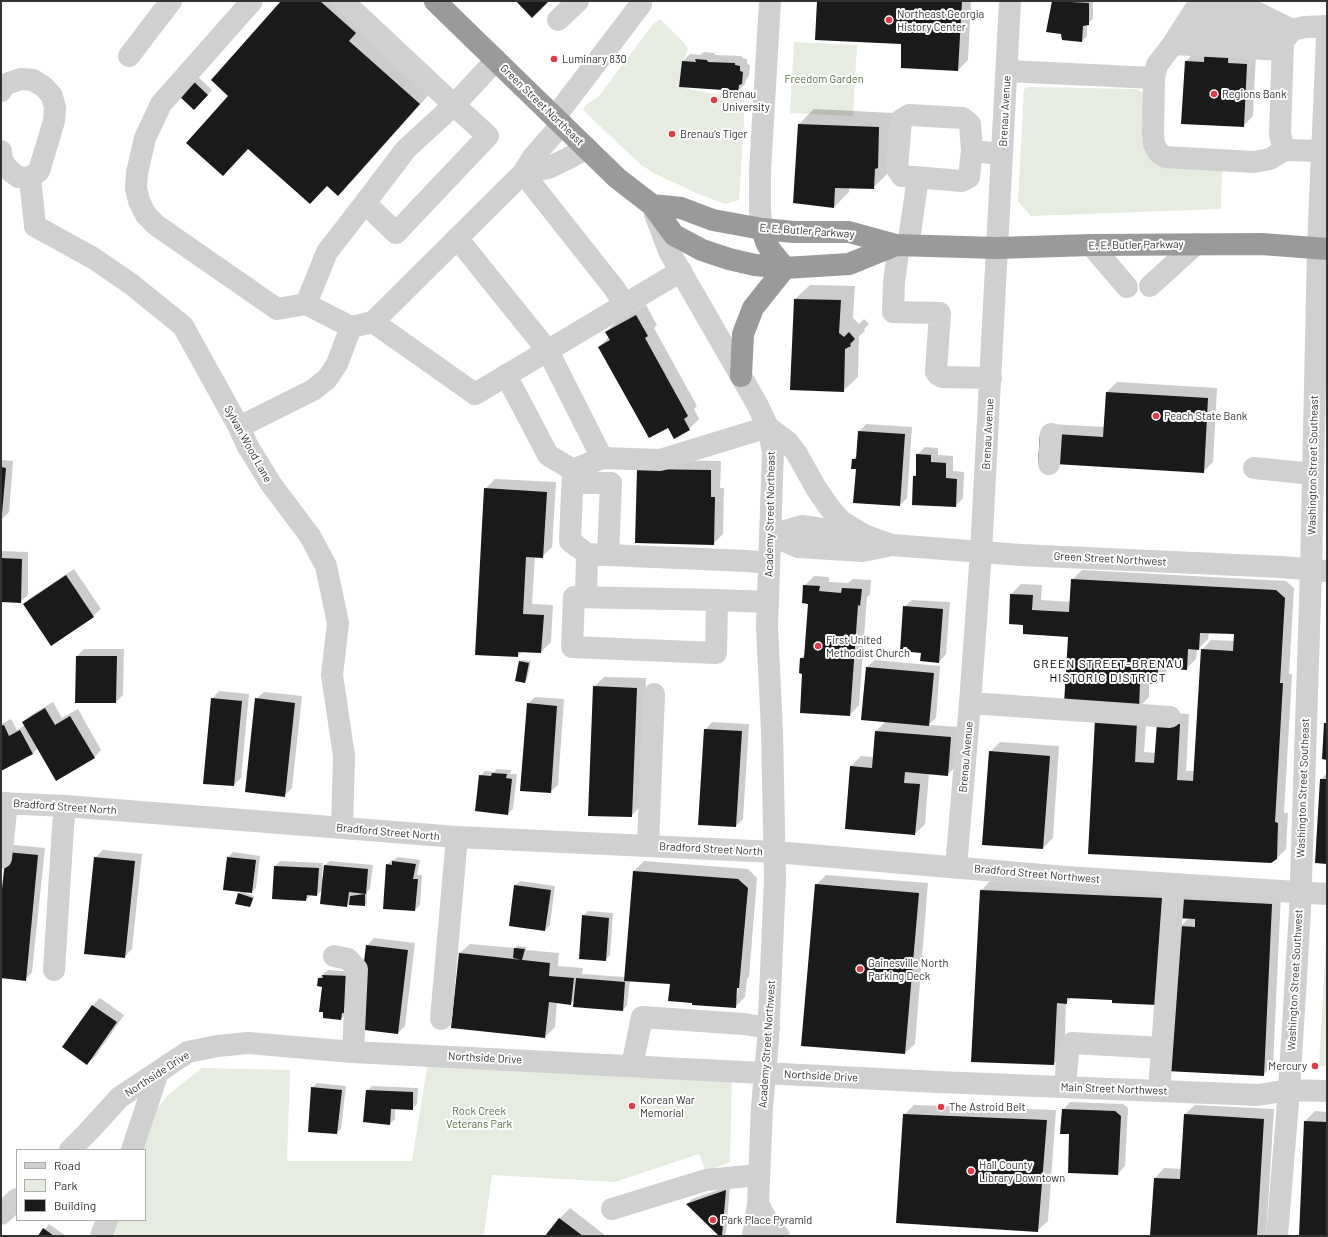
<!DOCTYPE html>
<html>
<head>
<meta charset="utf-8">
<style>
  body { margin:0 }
  #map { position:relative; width:1328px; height:1237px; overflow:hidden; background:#fff; font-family:Barlow,sans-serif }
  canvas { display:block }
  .frame { position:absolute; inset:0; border:2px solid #333; pointer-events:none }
  .legend { position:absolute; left:16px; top:1149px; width:130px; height:72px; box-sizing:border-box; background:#fff; border:1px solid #adadad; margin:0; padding:5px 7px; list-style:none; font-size:12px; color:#333 }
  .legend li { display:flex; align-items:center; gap:8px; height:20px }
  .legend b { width:20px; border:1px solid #adadad }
</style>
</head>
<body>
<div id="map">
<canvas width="1328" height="1237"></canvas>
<div class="frame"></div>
<ul class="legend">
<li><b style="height:5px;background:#d0d0d0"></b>Road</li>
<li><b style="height:11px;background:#e6ecdf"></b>Park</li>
<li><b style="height:11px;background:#1a1a1a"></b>Building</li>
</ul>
</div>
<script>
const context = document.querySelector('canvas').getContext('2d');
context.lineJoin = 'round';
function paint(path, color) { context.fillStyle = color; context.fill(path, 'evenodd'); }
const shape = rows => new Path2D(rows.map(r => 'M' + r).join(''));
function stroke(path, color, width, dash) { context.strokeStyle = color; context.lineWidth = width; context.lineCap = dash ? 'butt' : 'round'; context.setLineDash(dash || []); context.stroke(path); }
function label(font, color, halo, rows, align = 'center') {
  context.font = font + ' Barlow,sans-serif'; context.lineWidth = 4; context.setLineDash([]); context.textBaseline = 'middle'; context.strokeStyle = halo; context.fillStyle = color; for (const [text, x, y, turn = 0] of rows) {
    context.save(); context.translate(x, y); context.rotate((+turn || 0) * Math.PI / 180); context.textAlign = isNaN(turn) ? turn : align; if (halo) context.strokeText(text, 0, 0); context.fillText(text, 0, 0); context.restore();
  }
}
const green = shape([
  [660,19,685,44,688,49,685,57,682,61,679,87,744,100,744,125,739,200,725,204,696,193,654,173,641,165,585,112,583,109,586,105,599,96,653,24],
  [794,42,857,45,853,116,790,113],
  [1029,87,1137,89,1145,95,1144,145,1222,171,1221,209,1031,216,1018,201,1024,89],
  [1327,922,1327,1066,1319,1066],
  [429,1056,732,1071,730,1162,706,1171,699,1154,615,1182,492,1175,484,1233,482,1236,101,1236,107,1220,145,1220,145,1150,132,1150,138,1133,168,1095,202,1068,290,1070,287,1161,412,1161]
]);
const shadow = shape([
  [282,1,351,1,434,89,353,180,338,195,230,96],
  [818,1,971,1,968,60,958,70],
  [1053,1,1093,1,1093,19,1087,24,1087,36,1082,41,1063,39,1062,33,1047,31],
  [1196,51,1256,54,1253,116,1243,126,1186,61],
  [704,52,714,53,715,55,742,56,742,58,747,59,747,64,750,65,749,76,746,80,745,84,738,91,682,62,690,54,700,55],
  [197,76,212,90,199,104,179,95],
  [814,109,893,113,888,173,873,188,849,188,849,192,834,207,794,202,799,124],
  [810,285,855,286,853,318,859,324,864,319,869,324,864,329,865,331,859,336,858,377,843,391,795,299],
  [646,305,657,325,654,328,697,406,694,409,699,419,689,429,668,426,599,347,609,337,606,332,616,322],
  [1117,382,1217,388,1213,462,1203,472,1041,434,1050,424,1104,427,1107,392],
  [866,424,912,427,907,498,900,505,857,468,853,459,858,455,859,432],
  [925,447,938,448,938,455,953,456,953,471,964,472,963,498,956,506,914,476,917,473,917,455],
  [1,460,13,461,9,512,1,520],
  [648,460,721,461,720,488,724,488,723,534,713,544],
  [495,479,556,482,552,547,542,557,535,557,532,604,553,605,551,642,541,652,523,651,518,656,485,489],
  [1,551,28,552,28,595,20,602,1,601],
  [74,569,101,609,93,616,24,604,32,597],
  [1082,570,1286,581,1294,588,1289,674,1292,674,1284,813,1288,813,1286,849,1276,859,1089,853,1096,720,1147,712,1144,752,1156,753,1167,713,1189,714,1186,771,1195,771,1202,650,1211,640,1235,641,1235,633,1209,632,1208,639,1198,649,1197,649,1196,659,1186,669,1167,668,1166,673,1157,683,1149,683,1149,697,1139,707,1069,636,1024,624,1011,594,1021,584,1042,585,1041,600,1071,602,1072,580],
  [814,576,829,577,829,582,848,583,853,579,871,580,870,595,867,597,859,705,850,715,804,673,801,658,805,654,809,603,804,586],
  [912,600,950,602,946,654,939,662,904,607],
  [84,649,124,649,123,695,116,702,76,702,77,656],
  [522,660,531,661,527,680,525,682,520,662],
  [875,660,940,666,936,718,928,725,961,727,957,765,947,775,929,773,925,824,915,834,851,766,861,756,874,757,876,731,886,721,867,667],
  [604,677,646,678,641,806,631,816,594,687],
  [219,691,249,694,241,778,234,785,212,699],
  [264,692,302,696,292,788,284,796,256,699],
  [535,697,564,699,558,785,550,792,528,704],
  [53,702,62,718,78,709,101,750,94,758,38,748,33,753,1,770,1,724,11,719,17,730,25,725,23,722,31,715],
  [712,722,749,724,743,819,736,826,705,730],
  [1000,742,1059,746,1053,838,1043,848,990,752],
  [497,769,511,770,510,774,517,774,513,809,508,814,480,776,485,771,494,772],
  [1327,773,1327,863,1321,779],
  [14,845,45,848,32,972,25,980,1,977,1,908,7,852],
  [103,850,142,854,132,949,124,957,95,858],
  [233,852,260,856,256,888,251,892,245,893,254,896,252,904,250,906,239,894,241,891,224,890,228,857],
  [398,857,420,860,417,875,422,875,420,905,415,910,387,865,392,860,394,860],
  [280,861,323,863,322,877,324,877,325,865,330,861,373,865,370,889,367,892,367,903,365,905,350,904,350,902,347,906,323,889,317,895,311,895,306,900,275,866],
  [644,861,748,869,757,878,749,977,747,979,745,997,735,1007,693,1002,671,983,630,980,627,1005,623,1010,575,999,570,1004,557,1002,555,1027,545,1037,460,953,470,944,515,948,517,946,526,947,526,950,559,953,558,966,583,968,582,974,625,977,634,871],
  [737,983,739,983,737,998,735,998],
  [826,875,928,883,915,1044,905,1053,816,885],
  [520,881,555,886,550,925,545,930,515,886],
  [990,881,1172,889,1113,999,1072,997,1066,1003,1064,1054,1054,1064,981,891],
  [1186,890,1281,894,1273,1065,1263,1075,1181,926,1189,918,1175,917],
  [588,911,613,913,610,955,605,960,583,916],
  [374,938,415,943,405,1026,398,1033,367,946],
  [328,970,354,972,346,1014,341,1019,319,978],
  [100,998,124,1015,95,1057,87,1064,63,1047,93,1005],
  [317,1083,346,1086,341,1129,336,1133,312,1088],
  [372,1086,418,1088,417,1104,412,1109,395,1108,395,1119,390,1124,367,1091],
  [1070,1102,1123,1104,1128,1108,1125,1166,1118,1174,1063,1110],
  [914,1105,1056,1110,1048,1221,1038,1230,904,1115],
  [1195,1105,1274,1109,1266,1236,1151,1236,1155,1178,1164,1168,1182,1169,1185,1114],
  [1315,1111,1327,1112,1327,1236,1300,1236,1305,1121],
  [730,1186,726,1233,723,1236,721,1236,687,1204,692,1199],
  [570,1208,606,1236,546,1236,560,1218],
  [49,1224,66,1236,39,1236]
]);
const building = shape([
  [281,1,320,1,356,33,349,41,420,104,338,196,327,186,310,204,248,149,223,176,186,143,228,96,211,80],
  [516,1,549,1,532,18],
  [817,1,962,1,958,71,901,68,901,44,815,40],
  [1052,1,1089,3,1089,25,1083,26,1082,42,1062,40,1061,34,1046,32],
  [1206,16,1230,17,1228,63,1247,64,1244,127,1181,124,1185,61,1204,62],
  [695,59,707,60,708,62,735,63,735,65,740,66,740,71,743,72,742,84,739,85,738,92,733,91,732,93,723,92,723,90,679,87,682,61,696,62],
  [192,80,208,95,194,110,178,95],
  [798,124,879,127,878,168,875,169,874,189,835,188,834,208,793,203],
  [794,299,841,300,839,333,844,337,849,332,855,339,850,344,851,346,845,349,844,392,790,390],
  [636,315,648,336,645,338,688,416,684,419,690,430,674,439,668,428,649,438,598,347,610,340,605,332],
  [1106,392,1208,398,1204,473,1038,463,1040,433,1103,437],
  [858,431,905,434,900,506,853,503,856,469,851,469,852,459,856,459],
  [916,454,931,455,931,462,946,463,946,478,957,479,956,507,912,505,913,476,916,476],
  [1,467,6,468,2,514,1,514],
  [637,469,711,470,711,497,715,497,714,545,635,543],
  [484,488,547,492,543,558,526,557,523,614,544,615,541,653,518,652,518,657,475,655],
  [1,558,22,559,21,603,1,602],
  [66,575,94,617,51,646,23,604],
  [1071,579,1276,590,1285,598,1280,683,1283,683,1275,822,1278,823,1277,859,1271,863,1088,854,1095,719,1137,722,1135,762,1154,763,1157,723,1180,724,1177,780,1193,781,1201,649,1233,651,1234,634,1200,633,1199,650,1188,649,1187,670,1158,668,1157,684,1140,683,1139,708,1064,704,1068,637,1023,634,1023,625,1009,624,1010,594,1033,595,1032,610,1069,612],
  [803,585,820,586,819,591,841,593,842,588,862,589,860,606,858,605,850,716,800,713,802,674,799,673,800,658,804,658,808,604,802,603],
  [903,606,943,609,939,663,920,661,921,653,900,651],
  [76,656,117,656,116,703,75,703],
  [519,661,529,663,525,683,515,681],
  [866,667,934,673,929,726,861,720],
  [593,686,637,688,632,817,588,816],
  [211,698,242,701,234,786,203,784],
  [255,698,295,703,285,797,245,792],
  [527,703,557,706,551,793,520,791],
  [45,708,55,725,70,716,95,758,56,781,22,722],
  [1324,723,1327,723,1327,760,1322,759],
  [4,725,9,736,20,730,33,754,1,771,1,726],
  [704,729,742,731,736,827,698,825],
  [875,731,951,737,948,776,905,772,904,783,920,784,915,835,845,829,850,766,872,768],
  [989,751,1050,756,1043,849,982,845],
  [492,773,507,774,506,778,512,779,508,815,475,811,479,775,491,776],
  [1320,779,1327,779,1327,864,1315,863],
  [6,852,38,855,26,981,1,978,1,898],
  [94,857,135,861,125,958,84,954],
  [227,857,256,860,252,893,223,890],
  [392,861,416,864,413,879,418,879,415,911,383,909,386,864,392,865],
  [324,865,368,869,366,894,349,892,347,907,320,904],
  [274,866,319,868,317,896,307,895,306,901,272,899],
  [633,871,738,879,748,888,739,988,737,988,736,1008,692,1005,692,1003,668,1001,670,984,624,981],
  [815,884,919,893,905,1054,801,1046],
  [514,885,551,890,545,931,509,926],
  [980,890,1163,898,1158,1005,1112,1003,1112,1000,1067,998,1067,1004,1057,1003,1054,1065,971,1062],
  [238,893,253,898,250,907,235,904],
  [365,894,365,906,349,905,350,896],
  [1175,899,1272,904,1264,1076,1166,1071,1180,926,1195,927,1195,919,1174,918],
  [582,915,609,918,606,961,579,959],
  [366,945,408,950,398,1034,356,1029],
  [514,948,525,949,522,960,513,958],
  [459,953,550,963,549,976,574,978,571,1005,549,1002,545,1038,451,1028],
  [322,975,350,976,347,1013,342,1013,341,1020,323,1018,323,1012,319,1012,322,987,317,986,318,978,323,978],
  [576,978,625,982,623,1011,573,1007],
  [92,1005,117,1022,87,1065,62,1047],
  [311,1087,342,1090,337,1134,308,1132],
  [366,1090,413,1092,413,1110,391,1109,390,1125,363,1122],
  [1062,1109,1115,1111,1121,1116,1118,1175,1068,1173,1069,1134,1060,1134],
  [903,1114,1047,1120,1038,1232,896,1223],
  [1184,1114,1264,1119,1257,1236,1150,1236,1154,1178,1180,1179],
  [1304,1121,1327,1122,1327,1236,1299,1236],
  [726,1190,722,1236,719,1236,686,1204],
  [559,1218,583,1236,545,1236],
  [43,1228,54,1236,38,1236]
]);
const minor = shape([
  [252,1,161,104,145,138,137,173,136,188,139,201,146,215,156,225,277,309,306,304,351,327,373,322],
  [343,1,454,105,406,149,365,203],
  [558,20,578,1],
  [1191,35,1205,28,1288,35],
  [1205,36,1190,35,1173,44,1157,65,1154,78,1153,133,1154,144,1159,153,1165,157,1254,162,1270,159,1284,150,1322,151],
  [1283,50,1173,44,1194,11,1210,7,1258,13,1292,30],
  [129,56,171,1],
  [1007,71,1154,78],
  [1,91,2,87,9,83,21,79,33,80,44,87,52,96,55,108,54,121,39,171,30,178,18,177,8,169,2,160,1,151],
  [555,117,641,4,641,1],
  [562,124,533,157,523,173,373,322,475,394,681,271],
  [1284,150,1280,134,1283,42,1292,30,1305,27,1327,26],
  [972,151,970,124,963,118,909,115,901,120,897,169,902,176,962,181,969,177,972,151,1002,154],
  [523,173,614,288,625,305],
  [523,173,548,168,567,159,587,148],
  [30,178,35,226,93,258,131,284,183,326,239,427,247,445,271,484,310,536,326,566,338,623,332,675,344,756,342,828],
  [655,214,669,251,757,404,768,427,773,452,767,627,772,731,775,879,768,1040,762,1107,758,1204,753,1236],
  [762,229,760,211,760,171,770,1],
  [457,238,548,351,602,458,660,460,768,427,788,442,797,454,816,488,829,507,841,521,864,535],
  [899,245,894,282,893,312,940,313,936,372,938,375,942,377,991,378],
  [1091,245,1127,287],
  [908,246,918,178],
  [1150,286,1196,244],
  [306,304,327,252,365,203,396,233,488,136,454,105,496,60],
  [506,375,548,455,573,470],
  [239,427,313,390,327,379,337,364,351,327],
  [602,458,573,470,570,541,587,554,608,555],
  [1049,464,1051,434],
  [1254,468,1313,474],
  [573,483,611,483,608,555,747,561,769,563],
  [771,535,802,526,864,535,892,545,1021,555,1281,567,1327,571],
  [771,535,798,547,863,551,892,545],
  [586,597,587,554],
  [717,600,716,653,572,647,574,597,717,600,768,602],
  [970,703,1170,717],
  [1,803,65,806,457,837,775,852,1066,877,1327,894],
  [648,846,654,694],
  [1,858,7,803],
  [956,867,970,703,981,552,1010,1],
  [334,956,348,959,357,969,353,1052],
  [54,970,63,827,65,806],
  [441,1019,457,837],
  [632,1066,642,1017,744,1024,769,1028],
  [1065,1087,1068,1052,1070,1046,1072,1043,1162,1048],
  [1159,1091,1174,884],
  [70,1150,88,1132,120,1097,188,1052,217,1046,248,1043,353,1052,938,1082,1258,1095,1289,1090,1327,1091],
  [132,1150,158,1072],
  [758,1204,770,1226,779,1236],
  [612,1209,706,1180,759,1175],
  [1,1214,17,1199],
  [101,1236,107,1220],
  [1277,1236,1289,1090,1300,911,1311,570,1318,248,1327,38]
]);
const highway = shape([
  [435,1,617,178,652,205,674,235,702,250,729,259,755,265,785,268,849,264,896,245],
  [652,205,681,208,713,220,762,229,794,232,849,232,896,245,997,248,1091,245,1262,244,1327,249],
  [741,376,743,334,753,308,785,268,771,251,766,242,762,229]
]);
const markers = [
  [889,20,4,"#e63946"],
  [554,59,4,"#e63946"],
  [1214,94,4,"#e63946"],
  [714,100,4,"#e63946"],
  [672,134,4,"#e63946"],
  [1156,416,4,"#e63946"],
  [818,646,4,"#e63946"],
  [860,969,4,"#e63946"],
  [1315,1066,4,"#e63946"],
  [632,1106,4,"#e63946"],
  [941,1107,4,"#e63946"],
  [971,1171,4,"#e63946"],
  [713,1220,4,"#e63946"]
];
const poiNames = [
  ["Northeast Georgia",897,14],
  ["History Center",897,27],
  ["Luminary 830",562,59],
  ["Brenau",722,94],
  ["University",722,107],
  ["Regions Bank",1222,94],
  ["Brenau's Tiger",680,134],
  ["Peach State Bank",1164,416],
  ["First United",826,640],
  ["Methodist Church",826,653],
  ["Gainesville North",868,963],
  ["Parking Deck",868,976],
  ["Mercury",1307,1066,"right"],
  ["Korean War",640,1100],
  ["Memorial",640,1113],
  ["The Astroid Belt",949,1107],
  ["Hall County",979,1165],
  ["Library Downtown",979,1178],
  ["Park Place Pyramid",721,1220]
];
const parkNames = [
  ["Freedom Garden",824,79],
  ["Rock Creek",479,1111],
  ["Veterans Park",479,1124]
];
const streetNames = [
  ["Green Street Northeast",542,105,44],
  ["Brenau Avenue",1005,111,-87],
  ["E. E. Butler Parkway",807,231,4],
  ["E. E. Butler Parkway",1136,245,-1],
  ["Brenau Avenue",988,434,-87],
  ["Sylvan Wood Lane",248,444,61],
  ["Washington Street Southeast",1313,465,-89],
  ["Academy Street Northeast",770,514,-89],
  ["Green Street Northwest",1110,559,3],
  ["Brenau Avenue",966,757,-85],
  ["Washington Street Southeast",1303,788,-88],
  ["Bradford Street North",65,807,4],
  ["Bradford Street North",388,832,5],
  ["Bradford Street North",711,849,3],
  ["Bradford Street Northwest",1037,874,5],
  ["Washington Street Southwest",1295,980,-87],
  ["Academy Street Northwest",767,1044,-86],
  ["Northside Drive",485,1058,3],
  ["Northside Drive",157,1074,-33],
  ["Northside Drive",821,1076,3],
  ["Main Street Northwest",1114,1089,2]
];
const neighbourhoodNames = [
  ["GREEN STREET-BRENAU",1108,664],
  ["HISTORIC DISTRICT",1108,678]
];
paint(green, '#e6ecdf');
paint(shadow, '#0003');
paint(building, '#1a1a1a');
stroke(minor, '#d0d0d0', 22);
stroke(highway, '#9a9a9a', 22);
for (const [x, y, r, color] of markers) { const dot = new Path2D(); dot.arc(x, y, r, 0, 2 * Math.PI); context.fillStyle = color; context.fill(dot); stroke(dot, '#fff', 1.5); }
label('11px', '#333', '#fff', poiNames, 'left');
label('11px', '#56703f', '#fff', parkNames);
label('11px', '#333', '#fff', streetNames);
context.letterSpacing = '1px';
label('12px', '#000', '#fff', neighbourhoodNames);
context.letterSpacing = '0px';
</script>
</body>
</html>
